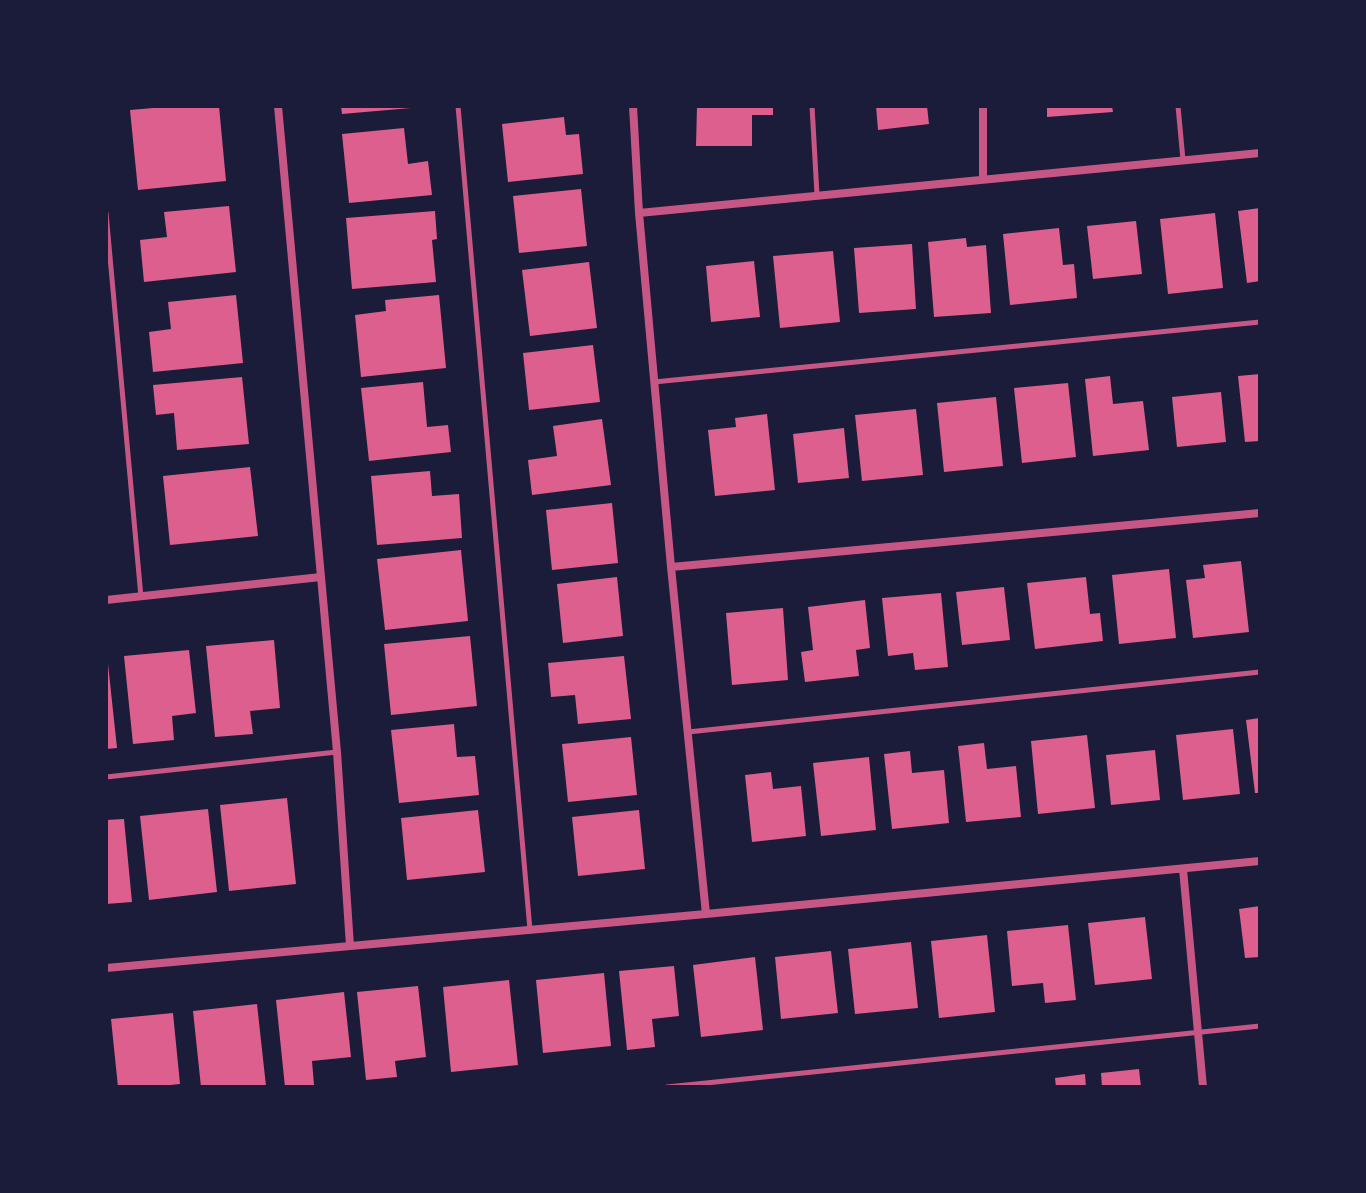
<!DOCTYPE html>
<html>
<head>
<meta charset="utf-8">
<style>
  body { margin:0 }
  #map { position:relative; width:1366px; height:1193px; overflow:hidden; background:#1b1b3a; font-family:Figtree,sans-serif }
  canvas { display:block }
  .frame { position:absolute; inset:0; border:108px solid #1b1b3a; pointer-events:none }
</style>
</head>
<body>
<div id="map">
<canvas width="1366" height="1193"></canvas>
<div class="frame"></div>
</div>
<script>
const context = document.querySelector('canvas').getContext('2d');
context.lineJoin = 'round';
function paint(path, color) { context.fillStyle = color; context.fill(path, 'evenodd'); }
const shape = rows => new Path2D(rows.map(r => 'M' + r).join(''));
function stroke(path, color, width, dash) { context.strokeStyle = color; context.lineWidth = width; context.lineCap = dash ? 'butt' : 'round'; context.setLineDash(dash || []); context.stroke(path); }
const building = shape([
  [176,106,219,106,226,181,138,190,130,110],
  [341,106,410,106,411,108,342,114],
  [697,106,773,106,773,115,752,115,752,146,696,146],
  [876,106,927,106,929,124,878,130],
  [1047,106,1112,106,1113,112,1047,117],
  [564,117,566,135,579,134,583,174,508,182,502,124],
  [404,128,408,164,428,161,432,195,349,203,342,134],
  [581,189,587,246,519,253,513,196],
  [229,206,236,272,144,282,140,240,167,237,164,212],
  [1260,208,1260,281,1247,283,1238,211],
  [435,211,437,239,432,240,436,282,352,289,346,218],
  [1215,213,1223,288,1168,294,1160,219],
  [1136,221,1142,274,1093,279,1087,226],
  [1059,228,1063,265,1074,264,1077,298,1010,305,1003,234],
  [966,238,967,247,986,245,991,313,934,317,928,242],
  [912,244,916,309,859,313,854,248],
  [833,251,840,322,780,328,773,256],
  [754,261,760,317,711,322,706,266],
  [589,262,597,328,530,336,522,270],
  [236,295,243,363,153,372,149,332,171,329,168,302],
  [439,295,446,368,361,377,355,315,386,311,385,300],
  [593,345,600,402,529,410,523,353],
  [1260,374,1260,441,1245,442,1238,376],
  [1110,376,1113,404,1143,401,1149,450,1093,456,1085,379],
  [242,377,249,444,177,450,174,413,156,415,153,385],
  [423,382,427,427,448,425,451,452,369,461,361,388],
  [1068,383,1076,457,1022,463,1014,388],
  [1221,392,1226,442,1177,447,1172,397],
  [996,397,1003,466,944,472,937,403],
  [916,409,923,475,862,481,855,415],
  [767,414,775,490,715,496,708,430,736,427,735,418],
  [602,419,611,485,532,495,528,460,557,456,553,426],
  [844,428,849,478,798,483,793,434],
  [250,467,258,536,170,545,163,476],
  [430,471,432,496,459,494,462,538,377,545,371,476],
  [612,503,618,563,552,570,546,510],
  [461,550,468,621,385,630,377,559],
  [1241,561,1249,632,1193,638,1186,580,1205,578,1203,565],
  [1169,569,1176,638,1119,644,1112,575],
  [617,577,623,636,563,643,557,584],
  [1086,577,1090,614,1100,613,1103,641,1035,649,1027,583],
  [1004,587,1010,640,962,645,956,592],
  [941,593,948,667,915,670,913,653,888,656,882,598],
  [865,600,870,648,856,650,859,676,805,682,801,652,813,650,808,607],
  [783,608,788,680,732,685,726,613],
  [470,636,477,706,391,715,384,644],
  [274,640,280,708,250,711,253,734,215,737,206,646],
  [189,650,196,713,172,716,174,740,133,744,124,656],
  [624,656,631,719,578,724,575,695,551,697,548,663],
  [106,664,108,664,117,748,106,749],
  [1260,718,1260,793,1255,793,1246,720],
  [454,724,457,757,475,756,479,795,399,803,391,730],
  [1233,729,1240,794,1183,800,1176,735],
  [1087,735,1095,808,1038,814,1031,741],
  [631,737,637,795,568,802,562,744],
  [984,743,987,769,1016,766,1021,817,966,822,958,746],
  [1155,750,1160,800,1111,805,1106,755],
  [910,751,912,773,944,770,949,823,892,829,884,754],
  [869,757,876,830,821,836,813,763],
  [771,772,773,789,801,786,806,836,752,842,745,775],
  [287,798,296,884,229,891,220,805],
  [208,809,217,892,149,900,140,816],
  [478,810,485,872,407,880,401,818],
  [639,810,645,869,578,876,572,817],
  [124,819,132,902,106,904,106,820],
  [1260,906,1260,957,1245,958,1239,909],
  [1145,917,1152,979,1095,985,1088,923],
  [1068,925,1076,1000,1045,1003,1043,983,1012,986,1007,931],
  [987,935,995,1012,939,1018,931,941],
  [911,942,918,1008,855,1014,848,949],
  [831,951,838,1013,781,1019,775,957],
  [755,957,763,1030,701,1037,693,965],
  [674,966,679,1016,652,1019,655,1047,627,1050,619,971],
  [604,973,611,1046,543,1053,536,980],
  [509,980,518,1065,451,1072,443,987],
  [418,986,426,1057,395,1061,397,1077,366,1080,357,992],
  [344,992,351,1057,312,1061,314,1085,285,1087,276,1000],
  [257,1004,266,1086,201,1087,193,1011],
  [173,1013,180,1084,151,1087,118,1087,111,1019],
  [1139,1069,1141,1087,1102,1087,1101,1073],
  [1085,1074,1086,1087,1056,1087,1055,1078]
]);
const service = shape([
  [458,106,530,930],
  [812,106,817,195],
  [1178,106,1183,160],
  [106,213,141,597],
  [654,382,1260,322],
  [688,732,1260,672],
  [106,777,337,752],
  [667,1087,1260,1026]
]);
const minor = shape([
  [278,106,337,752,350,946],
  [633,106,639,213,671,567,706,914],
  [983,106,983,179],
  [639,213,1260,153],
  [671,567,1260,513],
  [106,600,321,577],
  [1183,869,1203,1087],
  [106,968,706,914,1260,861]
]);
paint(building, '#dd5f8e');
stroke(service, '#c65784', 5);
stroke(minor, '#c65784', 8);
</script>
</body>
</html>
